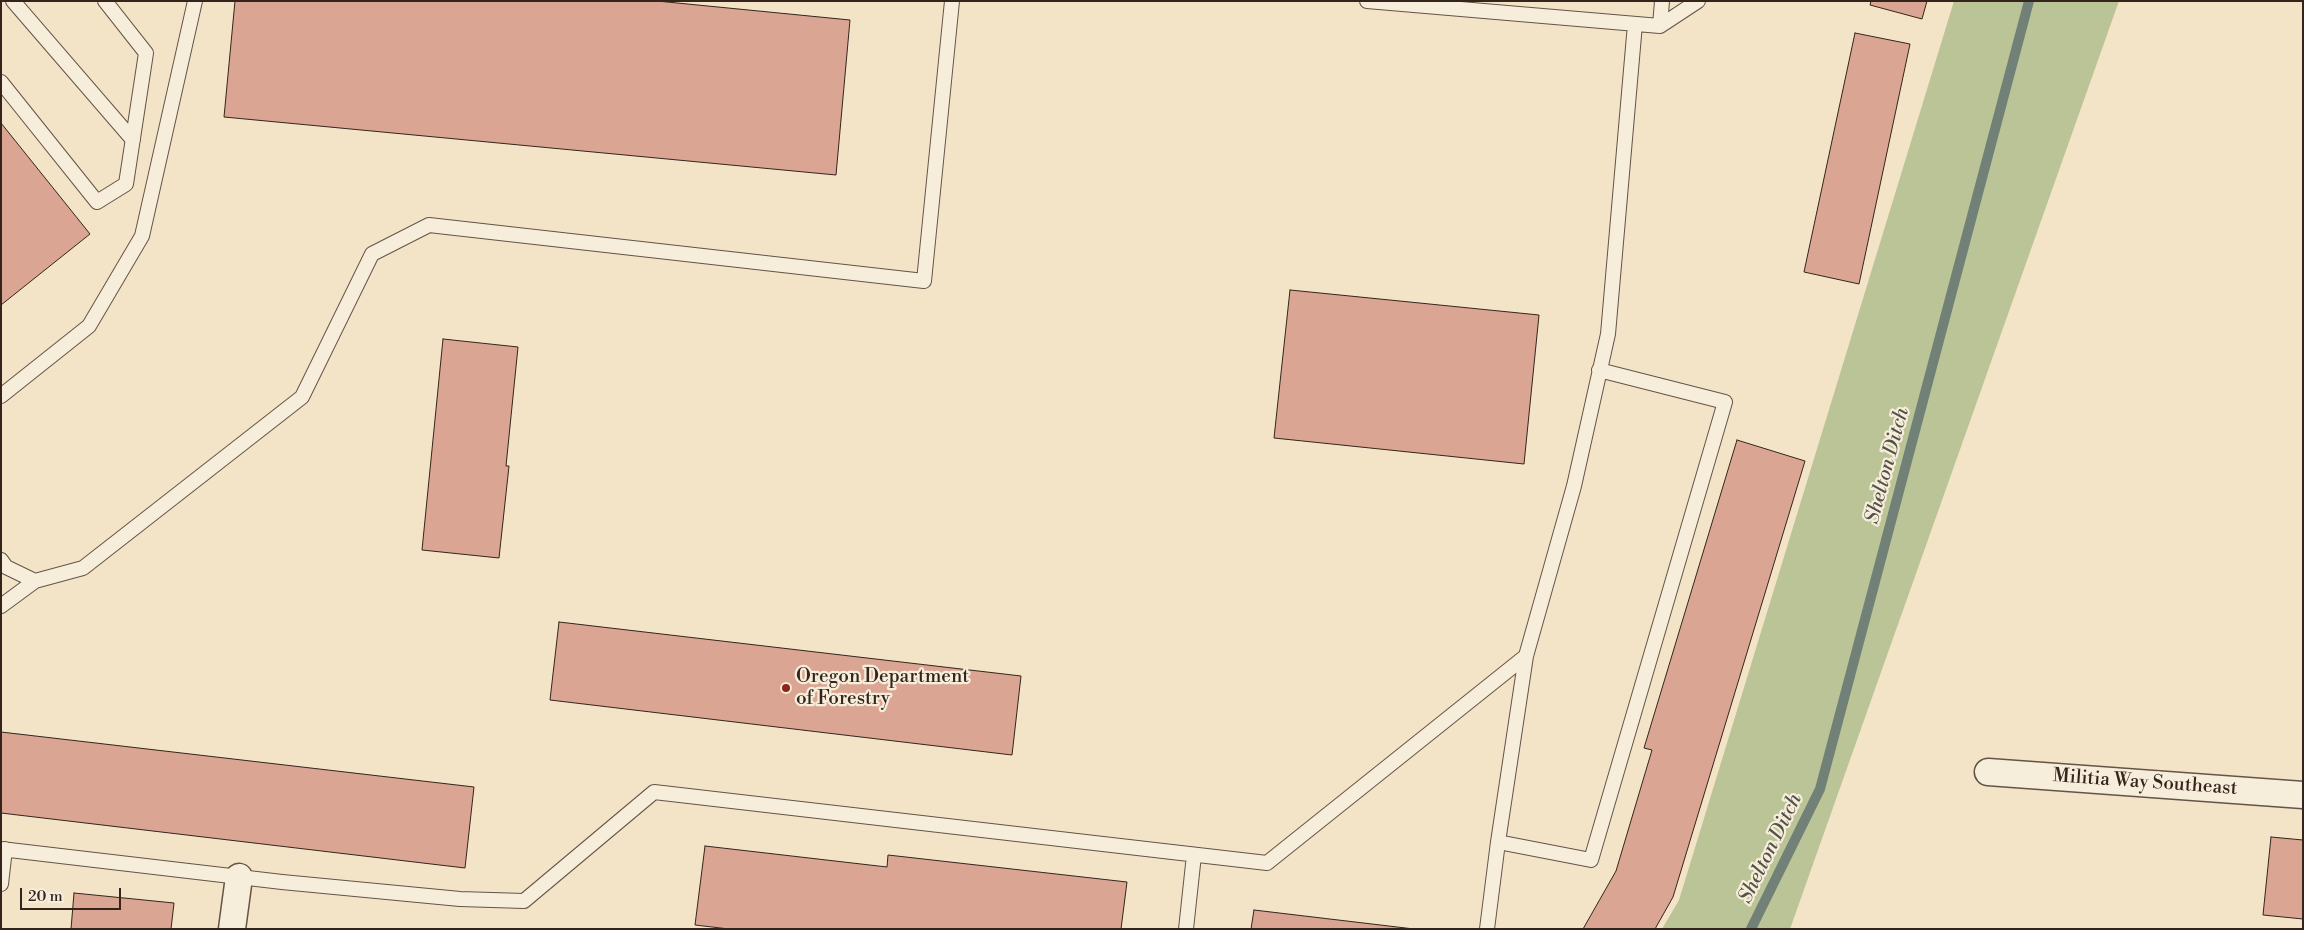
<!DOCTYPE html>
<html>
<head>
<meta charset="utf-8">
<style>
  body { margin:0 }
  #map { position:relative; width:2304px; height:930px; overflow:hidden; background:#f3e4c7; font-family:"Libre Bodoni",serif }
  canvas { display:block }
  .frame { position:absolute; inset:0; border:2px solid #34241c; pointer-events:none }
  .scale { position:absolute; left:20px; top:888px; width:101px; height:22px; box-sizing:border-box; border:2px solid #34241c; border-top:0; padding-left:6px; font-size:15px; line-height:18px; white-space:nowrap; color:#34241c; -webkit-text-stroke:4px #f7eddb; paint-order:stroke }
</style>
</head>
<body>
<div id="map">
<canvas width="2304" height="930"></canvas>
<div class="frame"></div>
<div class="scale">20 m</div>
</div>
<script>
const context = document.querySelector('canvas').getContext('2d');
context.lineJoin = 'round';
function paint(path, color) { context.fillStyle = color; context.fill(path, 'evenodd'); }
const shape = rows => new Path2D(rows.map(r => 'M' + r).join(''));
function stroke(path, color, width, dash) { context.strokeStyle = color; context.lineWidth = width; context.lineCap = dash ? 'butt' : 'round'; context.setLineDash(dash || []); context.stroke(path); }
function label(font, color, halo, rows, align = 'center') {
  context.font = font + ' "Libre Bodoni",serif'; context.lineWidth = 4.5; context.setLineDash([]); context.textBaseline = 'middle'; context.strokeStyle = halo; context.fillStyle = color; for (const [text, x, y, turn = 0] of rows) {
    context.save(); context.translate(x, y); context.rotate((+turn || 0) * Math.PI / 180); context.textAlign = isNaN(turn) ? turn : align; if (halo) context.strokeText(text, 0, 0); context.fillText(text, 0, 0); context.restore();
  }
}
const green = shape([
  [1954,1,2119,1,1790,929,1662,929,1679,900]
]);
const stream = shape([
  [1751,929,1820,789,2029,1]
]);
const building = shape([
  [235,1,657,1,850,20,836,175,224,117,235,1],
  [1871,1,1927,1,1922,19,1870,5,1871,1],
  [1855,33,1910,44,1859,284,1804,272,1855,33],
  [1,123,90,234,1,305,1,123],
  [1290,290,1539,315,1524,464,1274,438,1290,290],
  [443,339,518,347,506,466,509,466,499,558,422,550,443,339],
  [1737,440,1805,461,1673,897,1655,929,1583,929,1616,871,1652,750,1644,748,1737,440],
  [559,622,1021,676,1012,755,550,700,559,622],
  [1,732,474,787,465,868,1,813,1,732],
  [2271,837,2303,840,2303,919,2263,915,2271,837],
  [705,846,887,867,888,855,1127,882,1121,929,729,929,695,925,705,846],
  [74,893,174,903,171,929,71,929,74,893],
  [1254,910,1414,929,1251,929,1254,910]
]);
const lane = shape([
  [13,1,133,140],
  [1367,1,1660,26,1662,1],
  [1660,26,1698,1],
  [1,82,97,202,126,184,146,53,105,1],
  [1,396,89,326,142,236,195,1],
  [1,560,6,567,35,581,83,568,302,397,372,254,429,225,924,281,952,1],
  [1,606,35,581],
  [1526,656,1498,842,1591,860,1725,402,1599,370],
  [1,849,282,882,460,899,524,901,654,792,1267,863,1526,656,1574,486,1608,334,1635,24],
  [1,884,5,849],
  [1186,929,1194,855],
  [1487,929,1498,842]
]);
const street = shape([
  [1988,772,2303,795],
  [232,929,239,877]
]);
const markers = [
  [786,688,5,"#8f2418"]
];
const poiNames = [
  ["Oregon Department",796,677],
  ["of Forestry",796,699]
];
const streetNames = [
  ["Militia Way Southeast",2145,783,4]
];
const waterNames = [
  ["Shelton Ditch",1888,466,-75],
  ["Shelton Ditch",1771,849,-64]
];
paint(green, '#bbc496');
stroke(stream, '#728177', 10);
paint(building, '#daa592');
stroke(building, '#34241c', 1);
stroke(lane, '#645447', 16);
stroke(street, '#645447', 29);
stroke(lane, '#f7eddb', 14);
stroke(street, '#f7eddb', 26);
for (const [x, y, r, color] of markers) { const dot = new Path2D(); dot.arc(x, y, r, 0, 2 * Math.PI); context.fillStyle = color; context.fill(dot); stroke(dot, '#f7eddb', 2); }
label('19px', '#34241c', '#f7eddb', poiNames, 'left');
label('19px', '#34241c', '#f7eddb', streetNames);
label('italic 20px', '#535249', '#f7eddb', waterNames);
</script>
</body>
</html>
